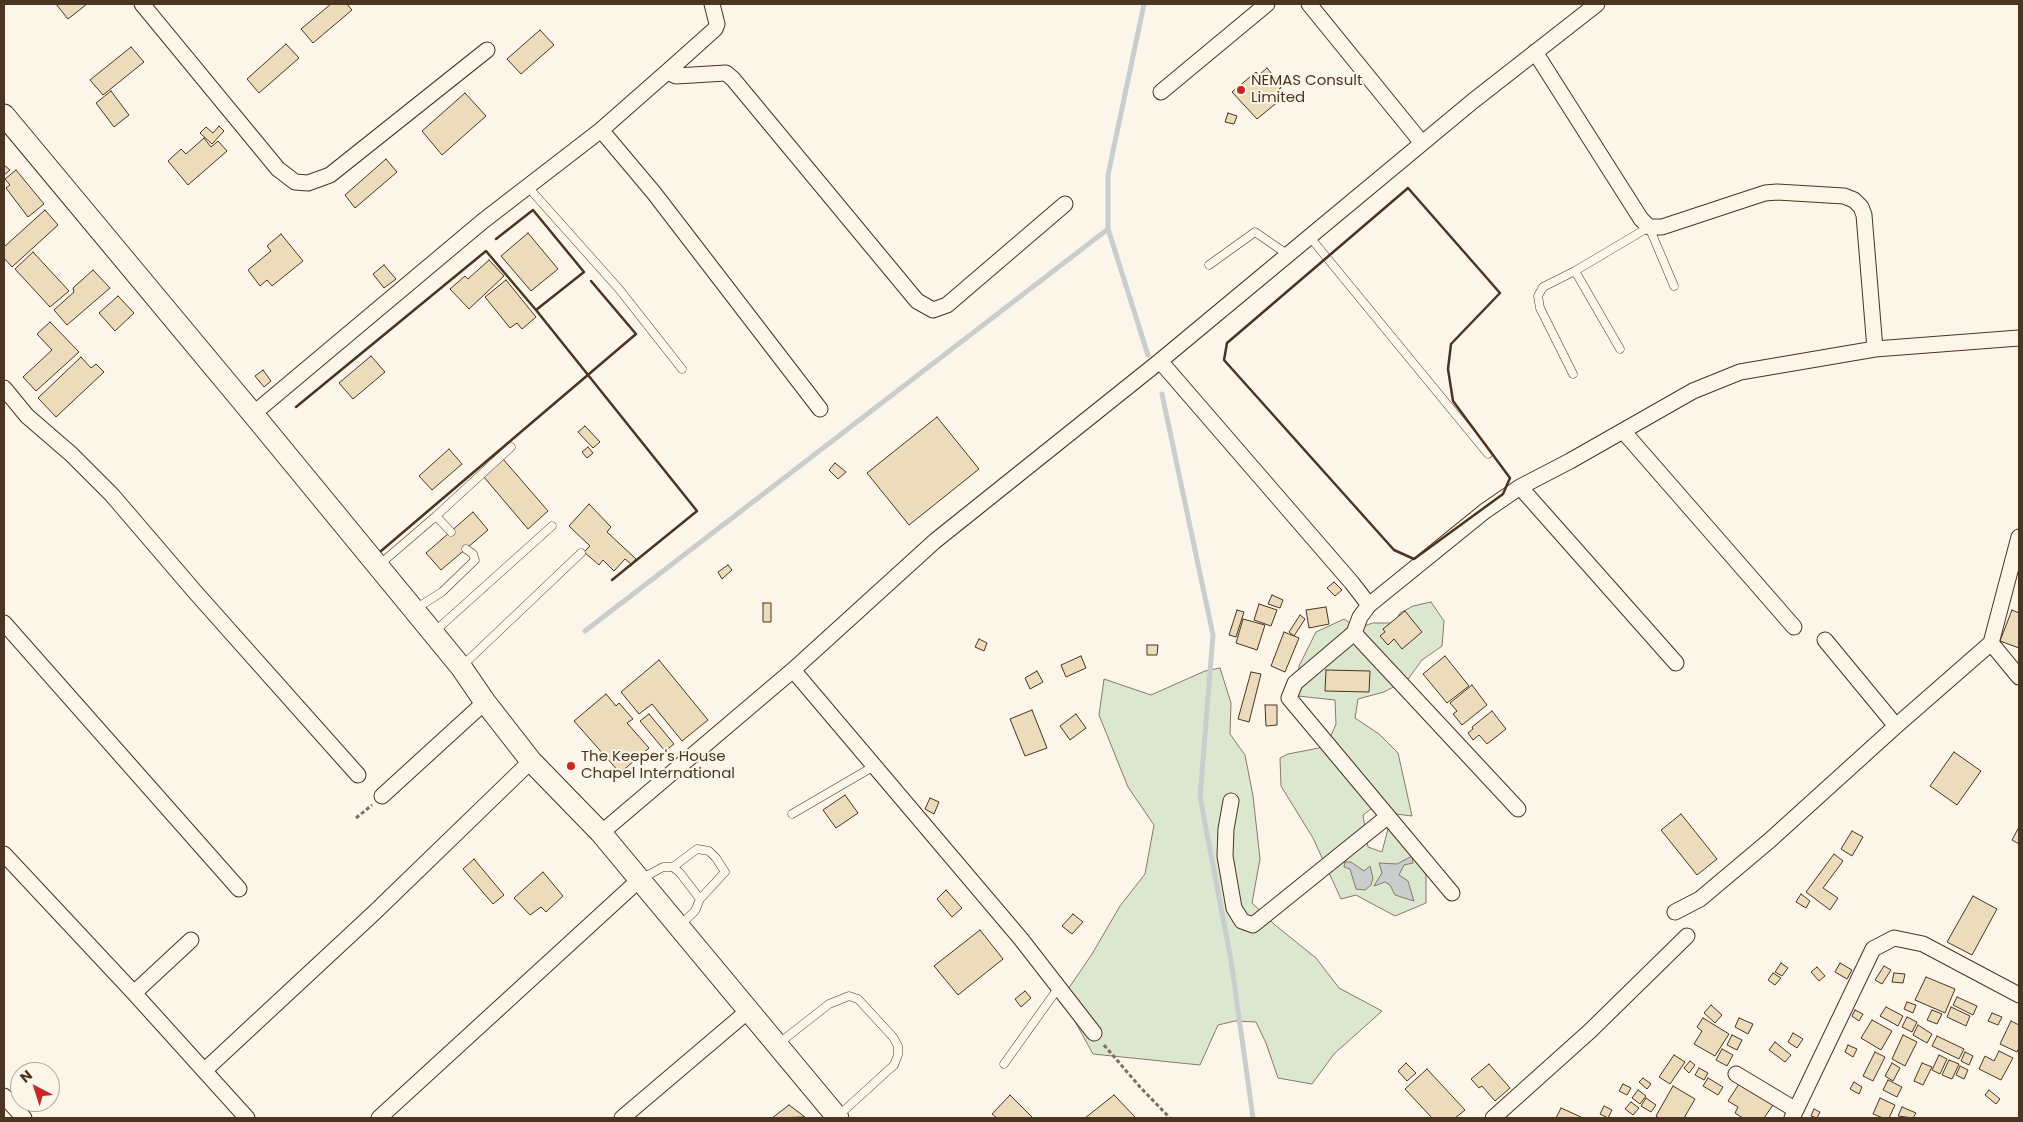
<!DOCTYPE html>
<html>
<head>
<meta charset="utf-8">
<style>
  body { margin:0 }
  #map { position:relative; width:2023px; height:1122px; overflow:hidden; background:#fbf6e9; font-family:Poppins,sans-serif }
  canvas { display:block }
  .frame { position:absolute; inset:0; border:5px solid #4a3520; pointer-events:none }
  .north { position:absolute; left:10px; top:1062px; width:50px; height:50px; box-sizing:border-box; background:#fbf6e9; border:1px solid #b4a999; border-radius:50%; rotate:320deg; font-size:14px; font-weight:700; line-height:20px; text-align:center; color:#4a3520 }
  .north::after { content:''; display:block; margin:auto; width:18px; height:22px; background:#c62828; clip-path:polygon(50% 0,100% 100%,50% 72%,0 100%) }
</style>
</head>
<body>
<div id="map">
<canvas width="2023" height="1122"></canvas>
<div class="frame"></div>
<div class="north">N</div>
</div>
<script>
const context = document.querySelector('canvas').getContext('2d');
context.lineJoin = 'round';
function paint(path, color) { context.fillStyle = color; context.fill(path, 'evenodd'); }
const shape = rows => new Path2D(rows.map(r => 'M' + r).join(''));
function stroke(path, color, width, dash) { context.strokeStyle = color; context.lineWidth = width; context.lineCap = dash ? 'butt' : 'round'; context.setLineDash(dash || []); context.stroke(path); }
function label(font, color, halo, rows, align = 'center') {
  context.font = font + ' Poppins,sans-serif'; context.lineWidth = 4; context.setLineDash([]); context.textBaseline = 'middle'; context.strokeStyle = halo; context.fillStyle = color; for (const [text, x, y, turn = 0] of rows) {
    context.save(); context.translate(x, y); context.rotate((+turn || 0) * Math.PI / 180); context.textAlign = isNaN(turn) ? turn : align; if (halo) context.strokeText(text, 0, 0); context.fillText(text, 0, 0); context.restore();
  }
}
const green = shape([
  [1431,602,1444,621,1442,646,1422,660,1408,679,1384,692,1358,699,1355,718,1379,734,1398,753,1412,816,1396,814,1375,806,1363,815,1368,847,1382,852,1389,825,1413,848,1426,875,1426,903,1395,916,1356,895,1341,899,1313,838,1281,786,1280,758,1288,754,1319,748,1329,740,1336,724,1335,700,1298,696,1299,666,1316,632,1344,619,1357,628,1373,623,1395,623,1400,613,1413,606,1431,602],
  [1220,668,1231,703,1230,734,1245,755,1253,796,1260,859,1252,903,1275,925,1316,958,1339,988,1382,1011,1334,1054,1312,1084,1278,1078,1266,1043,1256,1022,1235,1021,1218,1025,1200,1065,1093,1054,1062,998,1092,954,1120,906,1145,874,1154,825,1128,787,1099,715,1104,679,1151,695,1205,671,1220,668]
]);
const water = shape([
  [1412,856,1413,863,1404,865,1399,875,1408,881,1414,901,1395,895,1390,885,1385,882,1374,886,1382,873,1379,863,1397,864,1412,856],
  [1345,862,1351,862,1364,871,1370,866,1373,878,1371,885,1365,890,1356,889,1350,869,1344,867,1345,862]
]);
const stream = shape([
  [1144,4,1108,175,1108,229,1148,355],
  [1162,394,1213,635,1200,797,1231,960,1253,1118],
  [585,631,1108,229]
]);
const building = shape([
  [56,4,87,4,68,19,56,4],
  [331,4,347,4,352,10,313,43,301,29,331,4],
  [540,30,554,45,521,74,507,59,540,30],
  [286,44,299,58,259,93,247,79,286,44],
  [131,47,144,62,103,95,90,80,131,47],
  [1267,68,1277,80,1281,88,1279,89,1285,96,1257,119,1232,92,1256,72,1259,75,1267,68],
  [111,91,129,115,114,127,96,103,111,91],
  [465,93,486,116,442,155,422,131,465,93],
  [1228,113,1237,116,1234,124,1225,122,1228,113],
  [219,126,224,131,212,144,200,133,206,127,213,133,219,126],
  [204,138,211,147,218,141,227,151,188,185,168,161,181,149,186,154,204,138],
  [386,159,397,172,355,208,345,195,386,159],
  [4,165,10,170,4,175,4,165],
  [16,170,44,204,28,217,6,188,10,185,5,179,16,170],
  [45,210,58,225,12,267,4,258,4,247,45,210],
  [528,233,558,269,531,291,501,256,528,233],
  [281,234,303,261,272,286,267,280,260,286,248,270,271,251,267,246,281,234],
  [33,252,69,291,50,307,15,269,33,252],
  [489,260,504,276,469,309,450,289,465,276,468,279,489,260],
  [384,265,396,279,384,288,373,274,384,265],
  [93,270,110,288,67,325,54,310,74,292,73,288,93,270],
  [506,280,536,317,522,329,517,323,510,328,485,297,506,280],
  [118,296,134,313,115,331,99,313,118,296],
  [50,322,79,352,36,391,23,377,52,350,37,334,50,322],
  [371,356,385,372,353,399,339,383,371,356],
  [81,357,91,368,96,364,104,372,56,417,38,398,81,357],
  [263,370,271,381,264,387,255,376,263,370],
  [937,417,979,469,909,525,867,473,937,417],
  [585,426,600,442,593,448,578,432,585,426],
  [588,447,593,453,587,458,582,452,588,447],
  [449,449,462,464,432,490,419,476,449,449],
  [503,459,548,511,528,529,483,476,503,459],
  [835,463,846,472,838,479,829,470,835,463],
  [589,504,611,527,607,532,636,559,631,564,625,559,614,571,603,560,599,565,584,552,590,546,569,526,589,504],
  [473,512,488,530,441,570,426,553,473,512],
  [728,565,732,570,722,579,718,572,728,565],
  [1334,582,1342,590,1335,596,1327,588,1334,582],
  [1272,595,1283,600,1280,608,1268,604,1272,595],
  [763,603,771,603,771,622,763,622,763,603],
  [1259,604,1277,610,1271,626,1254,620,1259,604],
  [1326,607,1329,624,1309,628,1306,610,1326,607],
  [1237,610,1244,612,1236,637,1229,635,1237,610],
  [2012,610,2019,613,2019,648,2000,641,2012,610],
  [1405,611,1422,632,1402,649,1394,639,1388,645,1380,636,1385,632,1383,629,1405,611],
  [1300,615,1305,619,1294,636,1289,632,1300,615],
  [1243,619,1265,625,1257,650,1236,643,1243,619],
  [1284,632,1299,638,1285,672,1271,666,1284,632],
  [979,639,987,643,984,651,975,647,979,639],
  [1147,645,1158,645,1157,655,1147,655,1147,645],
  [1081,656,1086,668,1066,677,1061,665,1081,656],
  [1445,656,1469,686,1447,703,1423,674,1445,656],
  [659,660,708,720,682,741,652,704,639,714,621,692,659,660],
  [1326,670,1370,671,1369,692,1325,691,1326,670],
  [1037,671,1043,682,1030,689,1025,678,1037,671],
  [1251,672,1261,674,1249,722,1238,719,1251,672],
  [1472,685,1487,705,1462,725,1453,714,1457,711,1450,703,1472,685],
  [606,694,616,706,619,703,633,719,627,723,649,748,620,773,574,721,606,694],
  [1265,705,1277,705,1277,725,1266,726,1265,705],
  [1032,710,1047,748,1025,756,1010,719,1032,710],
  [1492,711,1506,729,1487,744,1479,735,1473,740,1468,733,1473,729,1472,727,1492,711],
  [649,714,674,744,665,751,640,721,649,714],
  [1076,714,1086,728,1070,740,1060,726,1076,714],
  [1954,752,1981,771,1957,805,1930,786,1954,752],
  [845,795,858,813,836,828,823,810,845,795],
  [930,798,939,802,934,814,925,809,930,798],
  [1681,814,1717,859,1697,875,1661,830,1681,814],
  [2019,827,2019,844,2012,840,2019,827],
  [1852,831,1863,837,1852,856,1841,849,1852,831],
  [1834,854,1843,861,1823,888,1838,898,1830,910,1806,892,1834,854],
  [474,859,504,895,493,904,463,869,474,859],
  [543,872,563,896,546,912,541,907,530,915,514,898,543,872],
  [946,890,962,908,952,917,937,899,946,890],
  [1801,894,1810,901,1806,908,1796,902,1801,894],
  [1973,896,1997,909,1972,955,1947,942,1973,896],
  [1073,914,1083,922,1072,934,1062,926,1073,914],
  [980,930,1003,959,958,995,934,966,980,930],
  [1781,963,1788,968,1782,976,1775,972,1781,963],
  [1840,963,1852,970,1847,979,1835,972,1840,963],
  [1884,966,1891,970,1882,984,1875,980,1884,966],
  [1817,967,1825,976,1819,981,1811,972,1817,967],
  [1773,973,1781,978,1775,985,1768,980,1773,973],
  [1894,973,1905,974,1903,983,1892,982,1894,973],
  [1926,977,1955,989,1945,1013,1915,1000,1926,977],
  [1025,991,1031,998,1021,1007,1015,999,1025,991],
  [1957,997,1977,1006,1973,1015,1953,1005,1957,997],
  [1907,1002,1916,1005,1913,1013,1904,1009,1907,1002],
  [1711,1005,1722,1015,1715,1023,1704,1013,1711,1005],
  [1886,1007,1903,1016,1898,1026,1880,1016,1886,1007],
  [1951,1007,1970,1016,1966,1026,1947,1017,1951,1007],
  [1855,1010,1863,1014,1859,1021,1852,1016,1855,1010],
  [1932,1010,1942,1014,1937,1024,1927,1020,1932,1010],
  [1992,1013,2002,1017,1998,1025,1988,1021,1992,1013],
  [1907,1017,1917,1022,1912,1032,1902,1027,1907,1017],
  [1703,1018,1729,1034,1715,1056,1694,1044,1702,1031,1697,1027,1703,1018],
  [1739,1018,1753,1024,1748,1034,1735,1027,1739,1018],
  [1872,1020,1892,1031,1881,1050,1861,1038,1872,1020],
  [2011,1021,2019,1025,2019,1048,2017,1052,2000,1044,2011,1021],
  [1918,1025,1932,1034,1927,1043,1913,1035,1918,1025],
  [1793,1033,1803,1039,1797,1048,1788,1042,1793,1033],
  [1732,1035,1742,1040,1737,1050,1727,1045,1732,1035],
  [1903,1035,1917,1042,1905,1066,1892,1059,1903,1035],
  [1937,1036,1964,1049,1959,1059,1932,1046,1937,1036],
  [1775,1042,1791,1055,1785,1062,1769,1050,1775,1042],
  [1848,1045,1857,1049,1853,1057,1845,1052,1848,1045],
  [1722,1049,1733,1055,1727,1066,1716,1060,1722,1049],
  [1999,1051,2013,1058,2001,1080,1979,1069,1985,1056,1994,1061,1999,1051],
  [1875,1052,1885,1057,1873,1081,1863,1076,1875,1052],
  [1965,1052,1973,1056,1969,1065,1961,1061,1965,1052],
  [1674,1055,1685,1062,1670,1084,1659,1077,1674,1055],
  [1939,1055,1947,1059,1940,1074,1932,1070,1939,1055],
  [1949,1060,1959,1064,1952,1079,1942,1075,1949,1060],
  [1690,1061,1695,1065,1689,1073,1684,1068,1690,1061],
  [1406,1063,1416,1073,1407,1081,1398,1071,1406,1063],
  [1892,1063,1900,1068,1893,1081,1885,1076,1892,1063],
  [1922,1063,1932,1067,1923,1085,1914,1081,1922,1063],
  [1489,1064,1510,1088,1495,1101,1482,1086,1479,1088,1471,1079,1489,1064],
  [1960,1066,1968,1070,1964,1079,1956,1075,1960,1066],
  [1699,1068,1708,1073,1704,1080,1695,1075,1699,1068],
  [1427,1069,1465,1110,1455,1118,1432,1118,1405,1089,1427,1069],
  [1643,1078,1651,1084,1647,1089,1639,1082,1643,1078],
  [1708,1078,1723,1087,1718,1095,1703,1086,1708,1078],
  [1888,1080,1902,1087,1897,1097,1883,1090,1888,1080],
  [1854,1082,1862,1087,1859,1094,1850,1089,1854,1082],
  [1623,1084,1631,1088,1627,1095,1619,1091,1623,1084],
  [1739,1084,1773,1105,1764,1118,1743,1118,1735,1113,1738,1107,1728,1101,1739,1084],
  [1673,1086,1695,1099,1684,1118,1659,1118,1656,1116,1673,1086],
  [1638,1090,1646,1096,1640,1104,1632,1098,1638,1090],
  [1989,1090,2000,1099,1996,1104,1985,1095,1989,1090],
  [1010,1095,1033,1118,997,1118,992,1114,1010,1095],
  [1114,1095,1136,1118,1085,1118,1114,1095],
  [1646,1098,1656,1105,1651,1112,1641,1106,1646,1098],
  [1880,1098,1895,1105,1889,1118,1883,1118,1873,1114,1880,1098],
  [1631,1102,1639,1108,1633,1115,1625,1109,1631,1102],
  [789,1105,805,1117,772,1118,789,1105],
  [1604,1106,1612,1110,1608,1118,1600,1114,1604,1106],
  [1902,1107,1916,1113,1913,1118,1898,1116,1902,1107],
  [1561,1108,1581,1117,1581,1118,1556,1118,1561,1108],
  [1814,1109,1820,1112,1817,1118,1811,1116,1814,1109]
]);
const path = shape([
  [356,818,372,805],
  [1104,1045,1140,1087,1170,1118]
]);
const lane = shape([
  [528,187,619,289,682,369],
  [1309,236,1488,454],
  [1209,265,1255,232,1287,254],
  [1575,271,1620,349],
  [1573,374,1540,308,1538,296,1543,287,1575,271,1649,227,1674,286],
  [436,516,451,532],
  [379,565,436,516,511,447],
  [415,609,442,592,475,560,473,554,466,549],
  [434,632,552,526],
  [462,666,581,553],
  [792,814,876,765],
  [673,867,697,849,709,851,716,858,725,872,700,899],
  [641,879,663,867,673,867,680,873,700,899,695,911,680,925],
  [778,1044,829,1004,849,996,858,999,893,1037,898,1046,898,1055,894,1065,838,1116],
  [1004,1064,1059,987]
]);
const street = shape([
  [142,4,278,169,295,182,308,183,330,175,487,50],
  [1309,4,1422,143],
  [1535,52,1641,219,1649,227,1662,227,1765,193,1777,192,1844,196,1854,200,1861,207,1864,215,1875,349],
  [667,72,676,76,726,73,733,79,917,301,933,310,947,305,1065,204],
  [1161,92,1267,4],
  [601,130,654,193,820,409],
  [1160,361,1352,583,1369,605],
  [4,388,27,416,71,454,112,495,196,593,358,775],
  [253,414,483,221,601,130,667,72,715,29,717,24,712,4],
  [1623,431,1794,627],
  [1520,487,1676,663],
  [4,623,239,889],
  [1354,633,1295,683,1289,698,1452,893],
  [1825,640,1896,726],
  [1991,643,2019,677],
  [793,670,1021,939,1094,1033],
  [382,796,485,702],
  [1231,801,1226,829,1225,856,1234,908,1242,921,1253,925,1387,817],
  [1518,809,1354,633,1360,617,1369,605,1485,511,1520,487,1570,461,1693,391,1740,372,1875,349,2019,338],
  [601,833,793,670,935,541,1160,361,1473,101,1597,4],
  [4,854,134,993,247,1118],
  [1675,912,1700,899,1769,841,1896,726,1991,643,2019,537],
  [134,993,191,940],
  [205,1070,375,912,531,761],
  [1736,1074,1796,1110],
  [4,1096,24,1118],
  [379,1118,639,880],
  [622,1118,748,1011],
  [1493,1118,1590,1031,1687,936],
  [1792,1118,1873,949,1894,938,1923,944,2019,995]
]);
const secondary = shape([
  [4,115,253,414,461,667,485,702,531,761,601,833,838,1118]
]);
const wall = shape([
  [1408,188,1500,293,1451,344,1448,369,1453,401,1510,478,1503,494,1414,559,1394,550,1224,360,1227,343,1408,188],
  [536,310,697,511,612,580],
  [296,407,486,251,536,310,584,272,533,210,496,239],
  [381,551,636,334,591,281]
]);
const markers = [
  [1241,90,5,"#c62828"],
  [571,766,5,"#c62828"]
];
const poiNames = [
  ["NEMAS Consult",1251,81],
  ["Limited",1251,98],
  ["The Keeper's House",581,757],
  ["Chapel International",581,774]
];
paint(green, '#dce7d0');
stroke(green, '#887966', 1);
paint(water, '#c9cecd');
stroke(water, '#887966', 1);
stroke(stream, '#c9cecd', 5);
paint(building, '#ecdcbc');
stroke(building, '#4a3520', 1);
stroke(lane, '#4a3520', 9);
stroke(street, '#4a3520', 17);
stroke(secondary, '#4a3520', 23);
stroke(path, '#7f6f5c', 3, [4, 2.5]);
stroke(lane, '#fbf6e9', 8);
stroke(street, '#fbf6e9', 15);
stroke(secondary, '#fbf6e9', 21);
stroke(wall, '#4a3520', 2.5);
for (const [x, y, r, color] of markers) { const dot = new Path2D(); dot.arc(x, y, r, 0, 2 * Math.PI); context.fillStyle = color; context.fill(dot); stroke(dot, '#fbf6e9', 2); }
label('15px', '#4a3520', '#fbf6e9', poiNames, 'left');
</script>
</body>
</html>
